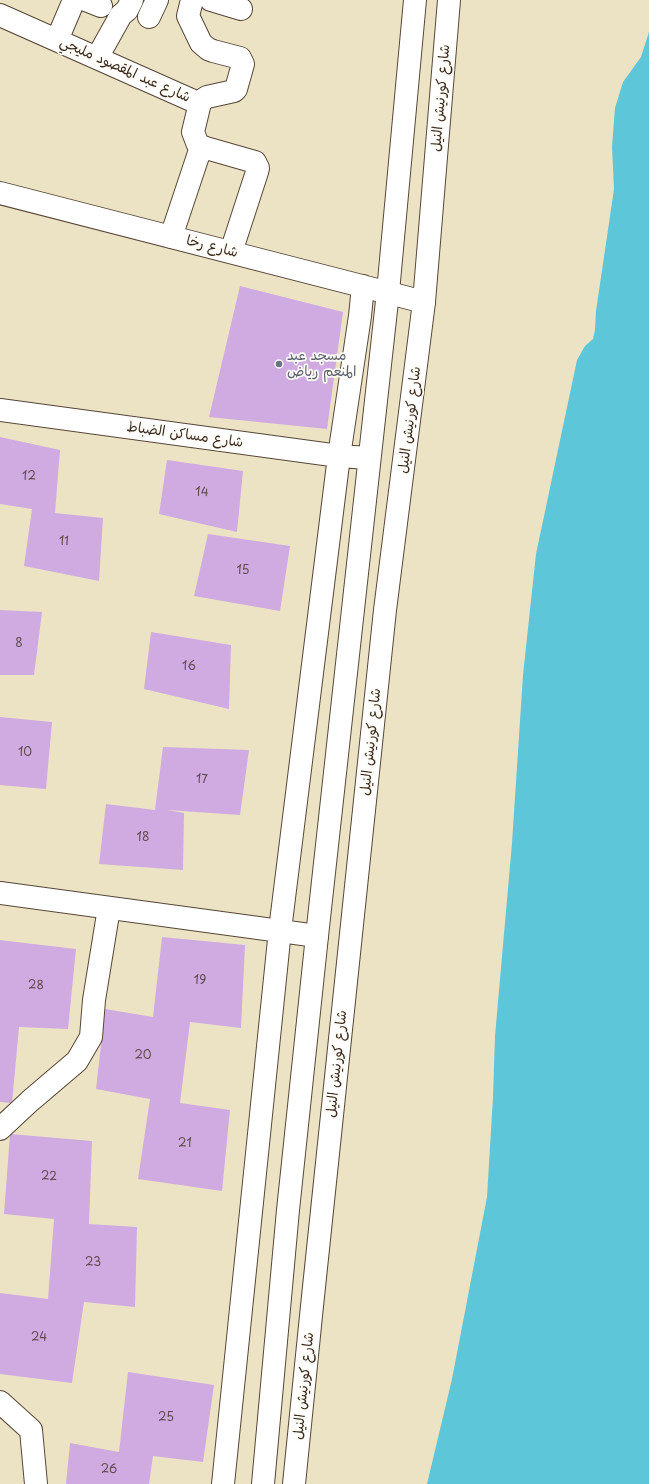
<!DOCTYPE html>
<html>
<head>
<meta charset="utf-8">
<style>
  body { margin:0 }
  canvas { display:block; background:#ece3c4 }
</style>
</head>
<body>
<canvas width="649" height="1484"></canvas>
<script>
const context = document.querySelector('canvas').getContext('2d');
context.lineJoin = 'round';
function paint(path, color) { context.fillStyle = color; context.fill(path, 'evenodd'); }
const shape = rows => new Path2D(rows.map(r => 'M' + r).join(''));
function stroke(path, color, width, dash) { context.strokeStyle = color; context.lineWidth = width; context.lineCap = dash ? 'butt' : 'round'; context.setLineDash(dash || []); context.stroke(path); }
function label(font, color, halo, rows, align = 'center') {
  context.font = font + ' "Playpen Sans","Playpen Sans Arabic",sans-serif'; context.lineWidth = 3.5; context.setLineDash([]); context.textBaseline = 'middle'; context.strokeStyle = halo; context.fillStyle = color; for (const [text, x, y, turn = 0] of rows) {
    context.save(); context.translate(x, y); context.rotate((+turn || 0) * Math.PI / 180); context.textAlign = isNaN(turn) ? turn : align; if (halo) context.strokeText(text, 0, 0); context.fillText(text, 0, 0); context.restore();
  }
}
const water = shape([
  [649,32,649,1484,427,1484,452,1379,487,1197,493,1097,495,1036,512,843,523,675,536,554,577,360,585,346,593,339,595,330,596,311,614,189,612,147,615,108,623,82,641,57]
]);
const building = shape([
  [240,286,343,312,327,429,209,417],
  [0,437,60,450,55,513,103,518,99,581,24,566,32,509,0,504],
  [167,460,243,471,237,532,159,514],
  [208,534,290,546,280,611,194,596],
  [0,610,42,612,34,675,0,675],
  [151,632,231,645,229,709,144,689],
  [0,717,52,722,46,789,0,785],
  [163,747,249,750,240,815,167,810,184,813,183,870,99,864,106,804,155,810],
  [162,937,245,945,241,1028,190,1022,180,1103,230,1110,222,1191,138,1179,150,1099,96,1089,105,1009,153,1017],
  [0,940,76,949,68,1029,19,1027,12,1103,0,1102],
  [10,1134,92,1141,89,1224,137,1227,135,1307,84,1302,72,1383,0,1374,0,1293,48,1299,54,1219,4,1214],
  [128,1372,214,1385,203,1462,153,1456,149,1484,66,1484,70,1443,119,1452]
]);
const minor = shape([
  [86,0,101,6],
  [192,0,188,16,201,43,208,49,213,51,240,58,243,64,236,89,234,91,207,97,201,101,199,104],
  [211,0,241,9],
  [0,15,198,103,199,104,199,107,193,132,198,145,206,148,255,162,258,168,257,172,231,252],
  [149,17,157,0],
  [57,40,74,0],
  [97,58,121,15,127,10,132,0],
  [0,193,424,302],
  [171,237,201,147],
  [0,410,339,456,369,458],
  [0,893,317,936],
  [0,1129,30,1101,77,1061,91,1037,94,1000,109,908],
  [0,1402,31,1430,36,1484],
  [223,1484,280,930,339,456,360,316,363,286]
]);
const highway = shape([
  [263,1484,288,1210,317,936,388,292,415,0],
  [294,1484,312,1306,385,610,424,302,449,0]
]);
const markers = [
  [279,364,4,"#6b7280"]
];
const numberNames = [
  ["12",29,477],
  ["14",202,493],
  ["11",64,542],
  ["15",243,571],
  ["8",19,644],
  ["16",189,667],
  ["10",25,753],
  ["17",202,780],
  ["18",143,838],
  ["19",200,981],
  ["28",36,986],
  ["20",143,1056],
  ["21",185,1144],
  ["22",49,1177],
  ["23",93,1263],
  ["24",39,1338],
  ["25",166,1418],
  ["26",109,1470]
];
const streetNames = [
  ["شارع عبد المقصود مليجي",125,70,24],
  ["شارع كورنيش النيل",441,98,-85],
  ["شارع رخا",212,247,14],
  ["شارع كورنيش النيل",410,420,-83],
  ["شارع مساكن الضباط",185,435,8],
  ["شارع كورنيش النيل",371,742,-84],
  ["شارع كورنيش النيل",337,1064,-84],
  ["شارع كورنيش النيل",304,1386,-84]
];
const worshipNames = [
  ["مسجد عبد",287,356],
  ["المنعم رياض",287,372]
];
paint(water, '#5dc6d9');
paint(building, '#d0abe1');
stroke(minor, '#564637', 24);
stroke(highway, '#564637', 24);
stroke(minor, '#fff', 22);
stroke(highway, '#fff', 22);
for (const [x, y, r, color] of markers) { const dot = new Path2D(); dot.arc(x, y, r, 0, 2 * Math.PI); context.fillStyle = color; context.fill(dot); stroke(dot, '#fdfcf7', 1.5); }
label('12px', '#604a4f', null, numberNames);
label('14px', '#3b2a1e', '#fdfcf7', streetNames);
label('14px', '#5b616d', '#fdfcf7', worshipNames, 'left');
</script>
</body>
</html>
